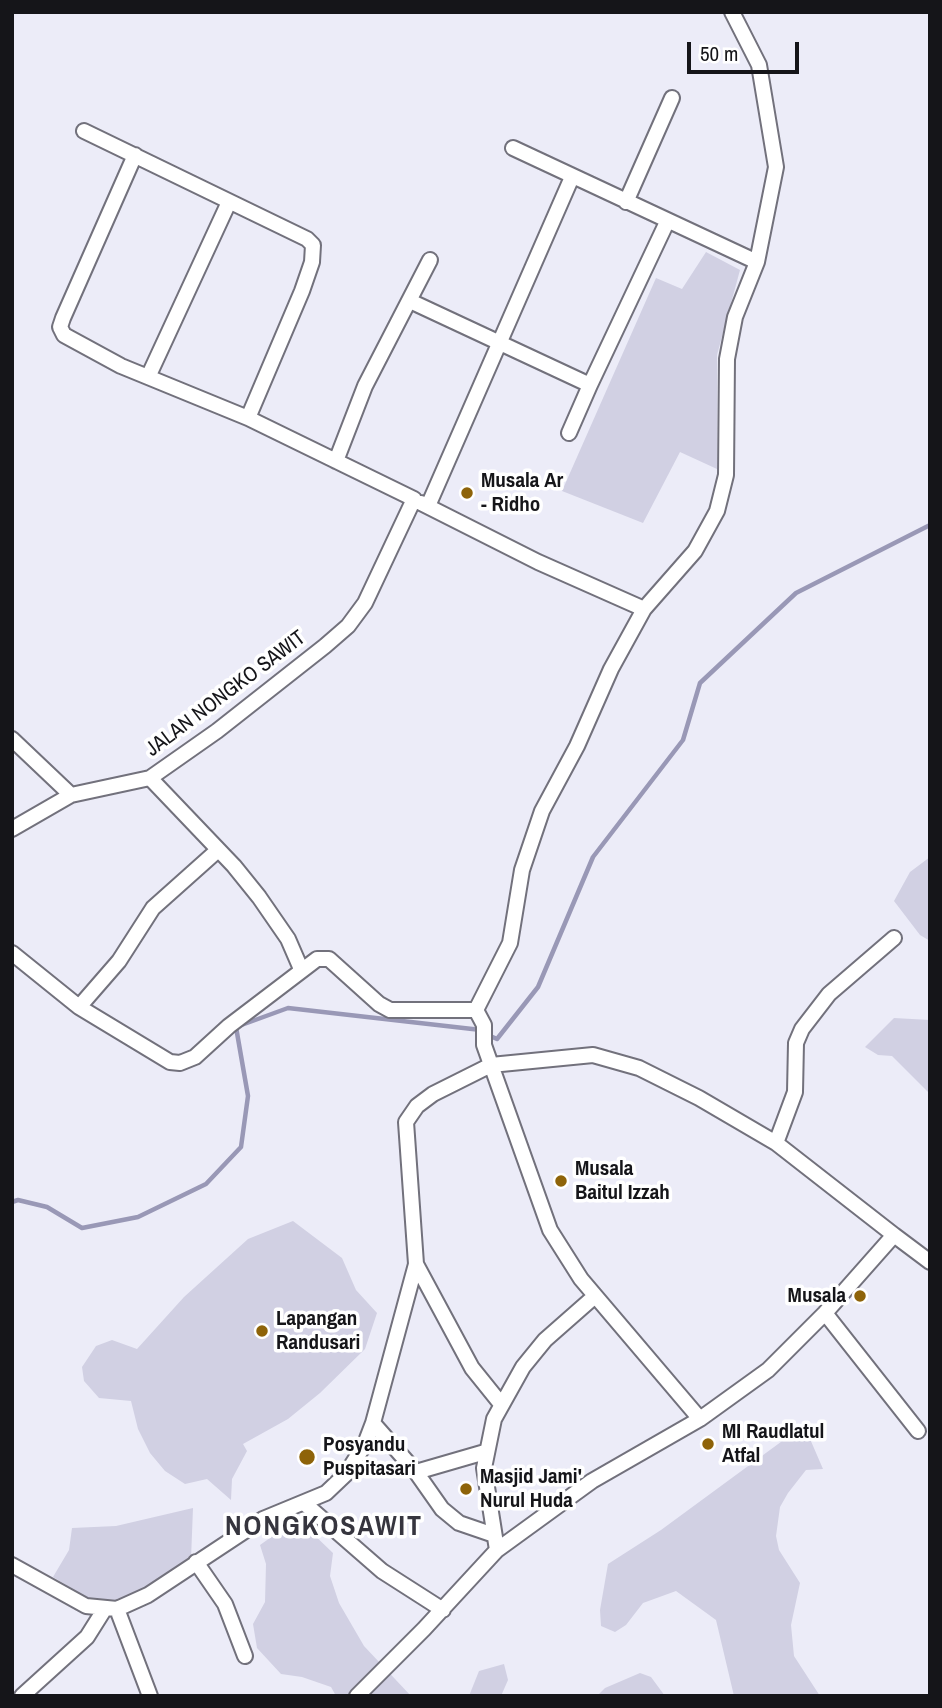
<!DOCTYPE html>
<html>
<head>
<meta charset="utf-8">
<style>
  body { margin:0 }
  #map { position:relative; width:942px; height:1708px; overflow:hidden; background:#ececf8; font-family:"Archivo Narrow",sans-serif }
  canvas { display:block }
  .frame { position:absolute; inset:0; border:14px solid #151519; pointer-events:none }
  .scale { position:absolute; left:687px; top:42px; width:112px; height:32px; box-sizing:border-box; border:4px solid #151519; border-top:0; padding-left:9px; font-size:21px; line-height:24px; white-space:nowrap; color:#151519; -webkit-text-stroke:5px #fff; paint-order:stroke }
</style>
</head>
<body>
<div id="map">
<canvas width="942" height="1708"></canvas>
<div class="frame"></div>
<div class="scale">50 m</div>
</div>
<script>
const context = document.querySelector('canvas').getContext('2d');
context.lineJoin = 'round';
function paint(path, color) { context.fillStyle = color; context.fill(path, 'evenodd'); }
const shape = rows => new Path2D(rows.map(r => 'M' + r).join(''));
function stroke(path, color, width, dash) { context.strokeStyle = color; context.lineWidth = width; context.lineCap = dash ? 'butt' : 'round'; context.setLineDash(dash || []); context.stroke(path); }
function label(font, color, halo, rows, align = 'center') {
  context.font = font + ' "Archivo Narrow",sans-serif'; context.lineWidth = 7; context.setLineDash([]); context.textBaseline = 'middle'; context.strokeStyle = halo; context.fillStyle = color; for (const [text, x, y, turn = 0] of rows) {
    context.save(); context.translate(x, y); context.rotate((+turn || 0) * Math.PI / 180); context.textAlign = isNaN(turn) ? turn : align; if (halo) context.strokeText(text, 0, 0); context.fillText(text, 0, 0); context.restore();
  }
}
const green = shape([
  [706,252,740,270,717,355,717,469,680,452,643,523,562,491,656,278,682,289],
  [930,857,930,941,920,935,894,901,910,872],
  [894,1018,930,1020,930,1094,892,1056,878,1055,865,1047],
  [293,1221,342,1258,356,1290,377,1313,365,1349,320,1393,288,1419,243,1444,247,1451,232,1479,231,1500,207,1479,185,1484,165,1471,150,1453,138,1429,131,1401,99,1398,84,1381,82,1367,96,1346,112,1340,137,1349,184,1297,248,1239],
  [804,1425,823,1469,806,1470,788,1493,780,1507,776,1536,779,1550,800,1583,791,1625,794,1656,820,1696,734,1696,716,1620,676,1591,643,1603,626,1625,615,1632,601,1626,600,1610,608,1564,661,1530],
  [193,1508,191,1559,155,1584,118,1603,99,1605,53,1577,69,1550,72,1528,116,1526],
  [284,1528,308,1529,333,1553,330,1576,339,1603,364,1646,411,1696,336,1696,331,1687,302,1677,281,1674,257,1648,253,1624,265,1602,266,1564,260,1545],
  [504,1664,508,1680,501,1696,469,1696,479,1671],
  [640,1673,651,1677,665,1696,597,1696,605,1688]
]);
const stream = shape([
  [488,1035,497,1039,538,987,593,857,683,740,700,683,796,593,930,525],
  [12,1202,18,1200,47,1207,82,1228,138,1217,206,1184,241,1147,248,1096,236,1027,288,1008,481,1030]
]);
const minor = shape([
  [84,131,307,239,313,245,312,262,302,291,248,418],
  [513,148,757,262],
  [626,202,672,98],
  [410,301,590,385,667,222],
  [149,375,229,202],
  [569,433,590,385],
  [336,461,365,386,430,260],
  [421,503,538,562,644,609],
  [428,506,572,177],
  [12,739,71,795],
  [150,778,234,866,259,897,288,939,301,969],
  [12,829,71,795,150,778,217,731,325,646,348,626,365,603,414,499,248,418,121,366,64,335,60,327,63,318,135,155],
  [12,953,79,1007,170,1062,180,1063,195,1057,229,1026,317,959,329,959,379,1004,390,1010,476,1010],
  [79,1007,119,961,153,908,218,850],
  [476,1010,510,943,522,870,542,811,577,746,611,669,644,609,695,551,717,511,726,475,727,359,735,317,757,262,776,167,759,65,732,12],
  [476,1010,484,1025,484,1045,550,1230,581,1279,700,1419],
  [776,1143,795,1092,796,1043,802,1029,829,994,894,938],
  [894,1235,930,1262],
  [416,1264,472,1368,501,1404],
  [825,1313,918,1431],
  [373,1423,416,1472,442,1509,459,1523,494,1535],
  [416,1472,485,1452],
  [304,1503,382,1571,443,1610],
  [497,1550,484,1468,494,1419,523,1367,545,1340,595,1296],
  [196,1562,225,1604,245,1656],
  [12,1565,86,1606,117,1609,148,1595,263,1519,326,1493,346,1474,365,1444,373,1423,416,1264,406,1122,417,1106,433,1094,491,1065,593,1055,639,1068,699,1098,776,1143,894,1235,825,1313,768,1370,700,1419,592,1481,497,1550,424,1629,357,1696],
  [117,1609,150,1696],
  [22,1696,87,1637,104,1610]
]);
const markers = [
  [467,493,7,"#8e6309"],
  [561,1181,7,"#8e6309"],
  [860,1296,7,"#8e6309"],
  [262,1331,7,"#8e6309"],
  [708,1444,7,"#8e6309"],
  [307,1457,9,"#8e6309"],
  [466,1489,7,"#8e6309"]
];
const poiNames = [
  ["Musala Ar",481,481],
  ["- Ridho",481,505],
  ["Musala",575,1169],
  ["Baitul Izzah",575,1193],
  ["Musala",846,1296,"right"],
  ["Lapangan",276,1319],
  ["Randusari",276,1343],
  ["MI Raudlatul",722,1432],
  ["Atfal",722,1456],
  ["Posyandu",323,1445],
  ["Puspitasari",323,1469],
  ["Masjid Jami'",480,1477],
  ["Nurul Huda",480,1501]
];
const streetNames = [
  ["JALAN NONGKO SAWIT",226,694,-37]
];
const districtNames = [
  ["NONGKOSAWIT",324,1527]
];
paint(green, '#d1d0e3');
stroke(stream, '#9998b6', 4.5);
stroke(minor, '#72717c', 18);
stroke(minor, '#fff', 14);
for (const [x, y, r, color] of markers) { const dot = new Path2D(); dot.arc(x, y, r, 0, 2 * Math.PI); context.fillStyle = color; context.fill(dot); stroke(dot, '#fff', 2.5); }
label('bold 21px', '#151519', '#fff', poiNames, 'left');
label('21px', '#151519', '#fff', streetNames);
context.letterSpacing = '2px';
label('bold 28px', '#36353e', '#fff', districtNames);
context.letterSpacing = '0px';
</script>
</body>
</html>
